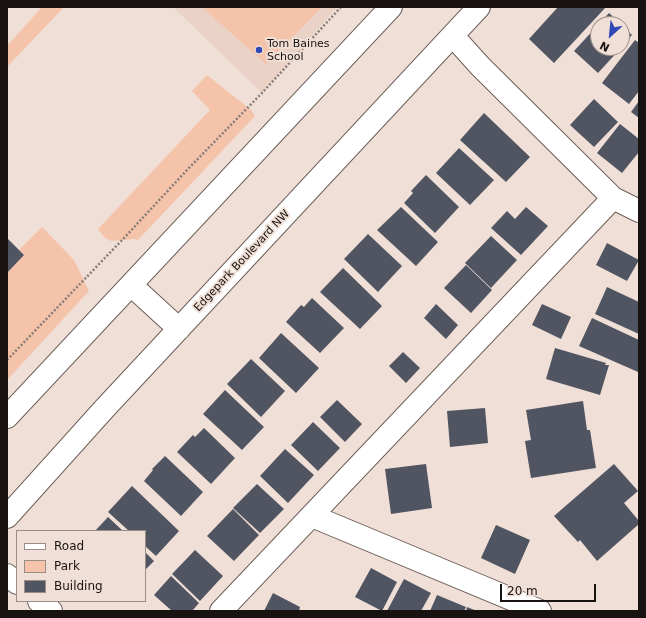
<!DOCTYPE html>
<html>
<head>
<meta charset="utf-8">
<style>
  body { margin:0 }
  #map { position:relative; width:646px; height:618px; overflow:hidden; background:#f0dfd7; font-family:"DejaVu Sans",sans-serif }
  canvas { display:block }
  .frame { position:absolute; inset:0; border:8px solid #181310; pointer-events:none }
  .legend { position:absolute; left:16px; top:530px; width:130px; height:72px; box-sizing:border-box; background:#f0dfd7; border:1px solid #9a8d87; margin:0; padding:5px 7px; list-style:none; font-size:12px; color:#181310 }
  .legend li { display:flex; align-items:center; gap:8px; height:20px }
  .legend b { width:20px; border:1px solid #9a8d87 }
  .north { position:absolute; left:590px; top:16px; width:40px; height:40px; box-sizing:border-box; background:#f0dfd7; border:1px solid #9a8d87; border-radius:50%; rotate:207deg; font-size:11px; font-weight:700; line-height:16px; text-align:center; color:#181310 }
  .north::after { content:''; display:block; margin:auto; width:14px; height:18px; background:#3047b8; clip-path:polygon(50% 0,100% 100%,50% 72%,0 100%) }
  .scale { position:absolute; left:500px; top:584px; width:96px; height:18px; box-sizing:border-box; border:2px solid #181310; border-top:0; padding-left:5px; font-size:12px; line-height:14px; white-space:nowrap; color:#181310; -webkit-text-stroke:3px #f0dfd7; paint-order:stroke }
</style>
</head>
<body>
<div id="map">
<canvas width="646" height="618"></canvas>
<div class="frame"></div>
<ul class="legend">
<li><b style="height:5px;background:#fff"></b>Road</li>
<li><b style="height:11px;background:#f5c3aa"></b>Park</li>
<li><b style="height:11px;background:#505561"></b>Building</li>
</ul>
<div class="north">N</div>
<div class="scale">20 m</div>
</div>
<script>
const context = document.querySelector('canvas').getContext('2d');
context.lineJoin = 'round';
function paint(path, color) { context.fillStyle = color; context.fill(path, 'evenodd'); }
const shape = rows => new Path2D(rows.map(r => 'M' + r).join(''));
function stroke(path, color, width, dash) { context.strokeStyle = color; context.lineWidth = width; context.lineCap = dash ? 'butt' : 'round'; context.setLineDash(dash || []); context.stroke(path); }
function label(font, color, halo, rows, align = 'center') {
  context.font = font + ' "DejaVu Sans",sans-serif'; context.lineWidth = 4; context.setLineDash([]); context.textBaseline = 'middle'; context.strokeStyle = halo; context.fillStyle = color; for (const [text, x, y, turn = 0] of rows) {
    context.save(); context.translate(x, y); context.rotate((+turn || 0) * Math.PI / 180); context.textAlign = isNaN(turn) ? turn : align; if (halo) context.strokeText(text, 0, 0); context.fillText(text, 0, 0); context.restore();
  }
}
const built = shape([
  [173,7,337,7,262,93]
]);
const green = shape([
  [42,7,64,7,7,67,7,46],
  [202,7,322,7,266,64],
  [207,75,251,110,255,116,138,240,134,239,111,241,104,237,98,229,210,110,192,91],
  [42,227,74,260,89,291,7,380,7,273,24,255,19,250]
]);
const building = shape([
  [558,7,606,7,554,63,529,39],
  [609,13,621,24,599,24],
  [598,25,598,48,621,48,598,73,574,51],
  [622,25,632,35,622,46],
  [635,40,639,43,639,91,629,104,602,83],
  [594,99,618,122,594,147,570,125],
  [639,101,639,118,631,112],
  [484,113,530,157,506,182,460,140],
  [620,124,639,139,639,152,622,173,597,153],
  [459,148,494,180,470,205,436,173],
  [426,175,459,207,435,233,404,203,413,193,411,191],
  [401,207,438,242,416,266,377,230],
  [526,207,548,226,521,255,491,228,507,211,515,219],
  [368,234,402,266,378,292,344,259],
  [491,236,517,260,491,288,465,263],
  [7,238,24,255,7,273],
  [607,243,639,260,627,281,596,265],
  [466,265,492,290,471,313,444,288],
  [343,268,382,306,360,329,320,292],
  [607,287,639,302,639,334,595,314],
  [312,298,344,328,320,353,286,322,301,305,304,307],
  [436,304,458,325,446,339,424,318],
  [542,304,571,317,561,339,532,325],
  [592,318,639,340,638,372,579,346],
  [281,333,319,368,296,393,259,358],
  [555,348,606,363,605,365,609,365,600,395,546,379],
  [403,352,420,368,406,383,389,366],
  [251,359,285,391,261,417,227,384],
  [225,390,264,427,242,450,203,414],
  [337,400,362,424,345,442,320,417],
  [583,401,587,430,590,430,596,468,531,478,525,441,531,440,526,410],
  [485,408,488,443,450,447,447,411],
  [313,422,340,448,318,471,291,445],
  [204,428,235,458,211,484,177,452,193,435,195,437],
  [285,449,314,475,288,503,260,476],
  [165,456,203,492,181,516,144,481,153,470,152,469],
  [426,464,432,508,391,514,385,469],
  [614,464,638,491,624,503,639,521,639,524,597,561,580,540,578,542,554,516],
  [257,484,284,509,260,533,233,508],
  [132,486,179,531,156,556,145,546,145,531,129,531,108,512],
  [233,509,259,535,234,561,207,536],
  [108,517,123,531,95,531],
  [496,525,530,540,515,574,481,558],
  [195,550,223,576,200,601,172,574],
  [145,552,154,561,145,570],
  [371,568,397,582,382,611,355,597],
  [171,576,199,603,192,611,172,611,154,595],
  [404,579,431,593,421,611,387,611],
  [273,593,300,607,299,611,264,611],
  [437,595,466,607,464,611,430,611],
  [467,607,477,611,466,611]
]);
const path = shape([
  [7,360,125,237,187,170,262,93,341,7]
]);
const minor = shape([
  [453,36,480,66,613,198,639,211],
  [131,285,179,329],
  [7,417,391,7],
  [312,516,540,611],
  [7,517,105,408,479,7],
  [7,575,17,583],
  [39,601,51,611],
  [221,611,613,198]
]);
const markers = [
  [259,50,4,"#3047b8"]
];
const poiNames = [
  ["Tom Baines",267,44],
  ["School",267,57]
];
const streetNames = [
  ["Edgepark Boulevard NW",242,261,-47]
];
paint(built, '#ead2c6');
paint(green, '#f5c3aa');
paint(building, '#505561');
stroke(minor, '#6d5f58', 24);
stroke(path, '#887c77', 2.5, [2, 2]);
stroke(minor, '#fff', 22);
for (const [x, y, r, color] of markers) { const dot = new Path2D(); dot.arc(x, y, r, 0, 2 * Math.PI); context.fillStyle = color; context.fill(dot); stroke(dot, '#f0dfd7', 1.5); }
label('11px', '#181310', '#f0dfd7', poiNames, 'left');
label('11px', '#181310', '#f0dfd7', streetNames);
</script>
</body>
</html>
